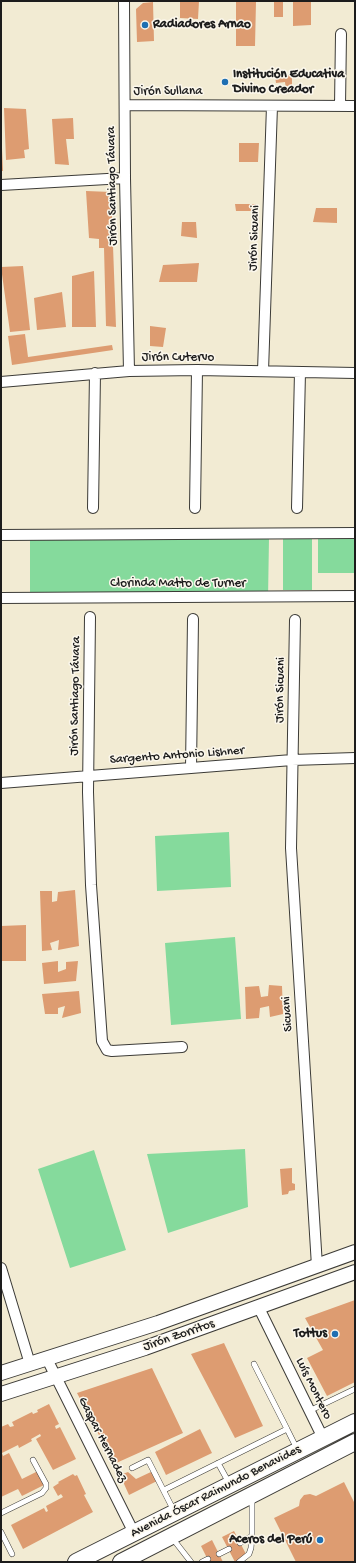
<!DOCTYPE html>
<html>
<head>
<meta charset="utf-8">
<style>
  body { margin:0 }
  #map { position:relative; width:356px; height:1563px; overflow:hidden; background:#f2ebd3; font-family:"Gochi Hand",sans-serif }
  canvas { display:block }
  .frame { position:absolute; inset:0; border:2px solid #1c1c1c; pointer-events:none }
</style>
</head>
<body>
<div id="map">
<canvas width="356" height="1563"></canvas>
<div class="frame"></div>
</div>
<script>
const context = document.querySelector('canvas').getContext('2d');
context.lineJoin = 'round';
function paint(path, color) { context.fillStyle = color; context.fill(path, 'evenodd'); }
const shape = rows => new Path2D(rows.map(r => 'M' + r).join(''));
function stroke(path, color, width, dash) { context.strokeStyle = color; context.lineWidth = width; context.lineCap = dash ? 'butt' : 'round'; context.setLineDash(dash || []); context.stroke(path); }
function label(font, color, halo, rows, align = 'center') {
  context.font = font + ' "Gochi Hand",sans-serif'; context.lineWidth = 3; context.setLineDash([]); context.textBaseline = 'middle'; context.strokeStyle = halo; context.fillStyle = color; for (const [text, x, y, turn = 0] of rows) {
    context.save(); context.translate(x, y); context.rotate((+turn || 0) * Math.PI / 180); context.textAlign = isNaN(turn) ? turn : align; if (halo) context.strokeText(text, 0, 0); context.fillText(text, 0, 0); context.restore();
  }
}
const green = shape([
  [30,538,269,538,268,599,30,601],
  [283,538,312,538,312,590,283,590],
  [318,538,355,538,355,573,318,573],
  [229,832,231,887,157,891,155,836],
  [235,937,241,1019,171,1025,165,943],
  [245,1149,248,1207,168,1233,147,1154],
  [94,1150,126,1250,70,1268,38,1169]
]);
const building = shape([
  [180,1,199,1,198,19,180,18],
  [274,1,283,1,283,17,274,17],
  [293,1,311,1,311,25,293,26],
  [153,2,154,41,137,42,136,9,143,3],
  [236,2,256,2,255,46,236,46],
  [292,75,292,89,286,89,285,82,276,83,275,76],
  [4,108,26,109,29,149,24,150,25,158,6,160],
  [73,118,74,139,66,139,69,165,55,164,52,119],
  [239,143,259,143,258,162,239,162],
  [1,148,2,148,3,171,1,171],
  [86,191,111,192,116,327,106,326,104,248,99,248,99,239,89,238],
  [235,204,256,204,256,211,236,211],
  [316,208,337,208,337,223,313,222],
  [182,222,196,222,197,238,181,236],
  [199,263,197,282,159,282,163,265],
  [23,266,30,330,10,332,1,267],
  [94,271,96,327,72,327,72,276],
  [62,292,66,327,37,330,34,298],
  [150,326,166,328,163,347,150,346],
  [25,334,28,357,112,345,113,350,12,365,8,336],
  [75,890,79,946,58,950,59,940,50,943,52,950,42,951,40,891,52,891,52,902,57,901,58,892],
  [26,925,26,961,1,961,1,926],
  [58,961,58,972,66,969,66,962,78,961,76,981,44,984,42,963],
  [269,985,282,986,283,1014,270,1017,269,1006,260,1008,259,1018,246,1019,245,987,259,986,261,997,268,996],
  [79,991,81,1013,62,1018,65,1006,58,1008,58,1014,45,1014,42,994],
  [292,1168,292,1183,295,1184,295,1190,289,1191,288,1194,282,1195,280,1169],
  [355,1300,355,1382,327,1396,307,1358,323,1350,305,1318],
  [224,1343,263,1426,235,1438,191,1354],
  [152,1368,183,1433,114,1464,77,1393],
  [49,1404,59,1424,55,1426,56,1429,60,1427,76,1459,53,1470,36,1439,41,1436,40,1434,31,1439,32,1441,19,1448,18,1445,2,1453,3,1456,9,1453,22,1479,38,1471,44,1485,22,1496,18,1489,1,1497,1,1427,8,1424,10,1427,14,1426,12,1422,32,1412,33,1414,38,1412,37,1410],
  [200,1429,212,1453,166,1475,155,1452],
  [153,1471,157,1481,129,1495,120,1475,128,1472,136,1479],
  [73,1474,75,1476,77,1475,86,1494,84,1495,93,1512,23,1549,11,1525,44,1508,46,1512,48,1511,46,1506,63,1497,61,1494,58,1496,53,1487,59,1483,58,1482],
  [344,1482,355,1504,355,1562,296,1562,274,1518,299,1506,300,1500,304,1495,310,1494,316,1496],
  [234,1531,247,1556,235,1562,222,1537],
  [212,1540,223,1562,209,1562,201,1546]
]);
const lane = shape([
  [254,1364,287,1429],
  [309,1411,355,1389],
  [218,1463,229,1483],
  [132,1468,148,1460,174,1511],
  [164,1490,287,1429,297,1449],
  [1,1513,42,1493,46,1488,46,1484,33,1460],
  [1,1532,12,1554],
  [173,1539,191,1562],
  [240,1543,252,1536,252,1497],
  [219,1554,229,1549],
  [202,1562,208,1559],
  [239,1562,249,1554,251,1548,252,1536]
]);
const street = shape([
  [124,1,125,178,129,371],
  [125,105,355,106],
  [340,106,341,34],
  [1,185,125,178],
  [263,371,272,106],
  [1,382,129,371,197,370,355,373],
  [93,508,95,373],
  [195,508,197,370],
  [297,508,300,372],
  [1,535,355,533],
  [1,598,355,596],
  [90,617,88,792,91,885,102,1041,107,1050,112,1051,182,1047],
  [295,620,291,848,317,1266],
  [191,768,193,619],
  [1,783,292,760,355,758],
  [1,1268,30,1364],
  [259,1308,323,1438],
  [47,1359,134,1533]
]);
const secondary = shape([
  [1,1373,158,1323,355,1252],
  [1,1394,145,1348,355,1272]
]);
const primary = shape([
  [76,1562,355,1422],
  [121,1562,355,1442]
]);
const markers = [
  [145,25,4,"#1f6fb2"],
  [225,82,4,"#1f6fb2"],
  [335,1334,4,"#1f6fb2"],
  [320,1540,4,"#1f6fb2"]
];
const poiNames = [
  ["Radiadores Arnao",153,25],
  ["Institución Educativa",233,75],
  ["Divino Creador",233,90],
  ["Tottus",327,1334,"right"],
  ["Aceros del Perú",312,1540,"right"]
];
const streetNames = [
  ["Jirón Sullana",168,92],
  ["Jirón Santiago Távara",113,186,-91],
  ["Jirón Sicuani",255,238,-88],
  ["Jirón Cutervo",178,358],
  ["Clorinda Matto de Turner",178,584],
  ["Jirón Sicuani",281,690,-89],
  ["Jirón Santiago Távara",76,696,-89],
  ["Sargento Antonio Lishner",177,756,-4],
  ["Sicuani",288,1014,-94],
  ["Jirón Zorritos",179,1336,-19],
  ["Luís Montero",313,1389,64],
  ["Gaspar Hernadez",102,1440,63],
  ["Avenida Óscar Raimundo Benavides",216,1492,-27]
];
paint(green, '#85da9c');
paint(building, '#dd9c71');
stroke(lane, '#3c3b37', 6);
stroke(street, '#3c3b37', 12);
stroke(secondary, '#3c3b37', 16);
stroke(primary, '#3c3b37', 18);
stroke(lane, '#fff', 5);
stroke(street, '#fff', 10);
stroke(secondary, '#fff', 14);
stroke(primary, '#fff', 16);
for (const [x, y, r, color] of markers) { const dot = new Path2D(); dot.arc(x, y, r, 0, 2 * Math.PI); context.fillStyle = color; context.fill(dot); stroke(dot, '#fbf7ec', 1.5); }
label('bold 13px', '#1c1c1c', '#fbf7ec', poiNames, 'left');
label('13px', '#1c1c1c', '#fbf7ec', streetNames);
</script>
</body>
</html>
